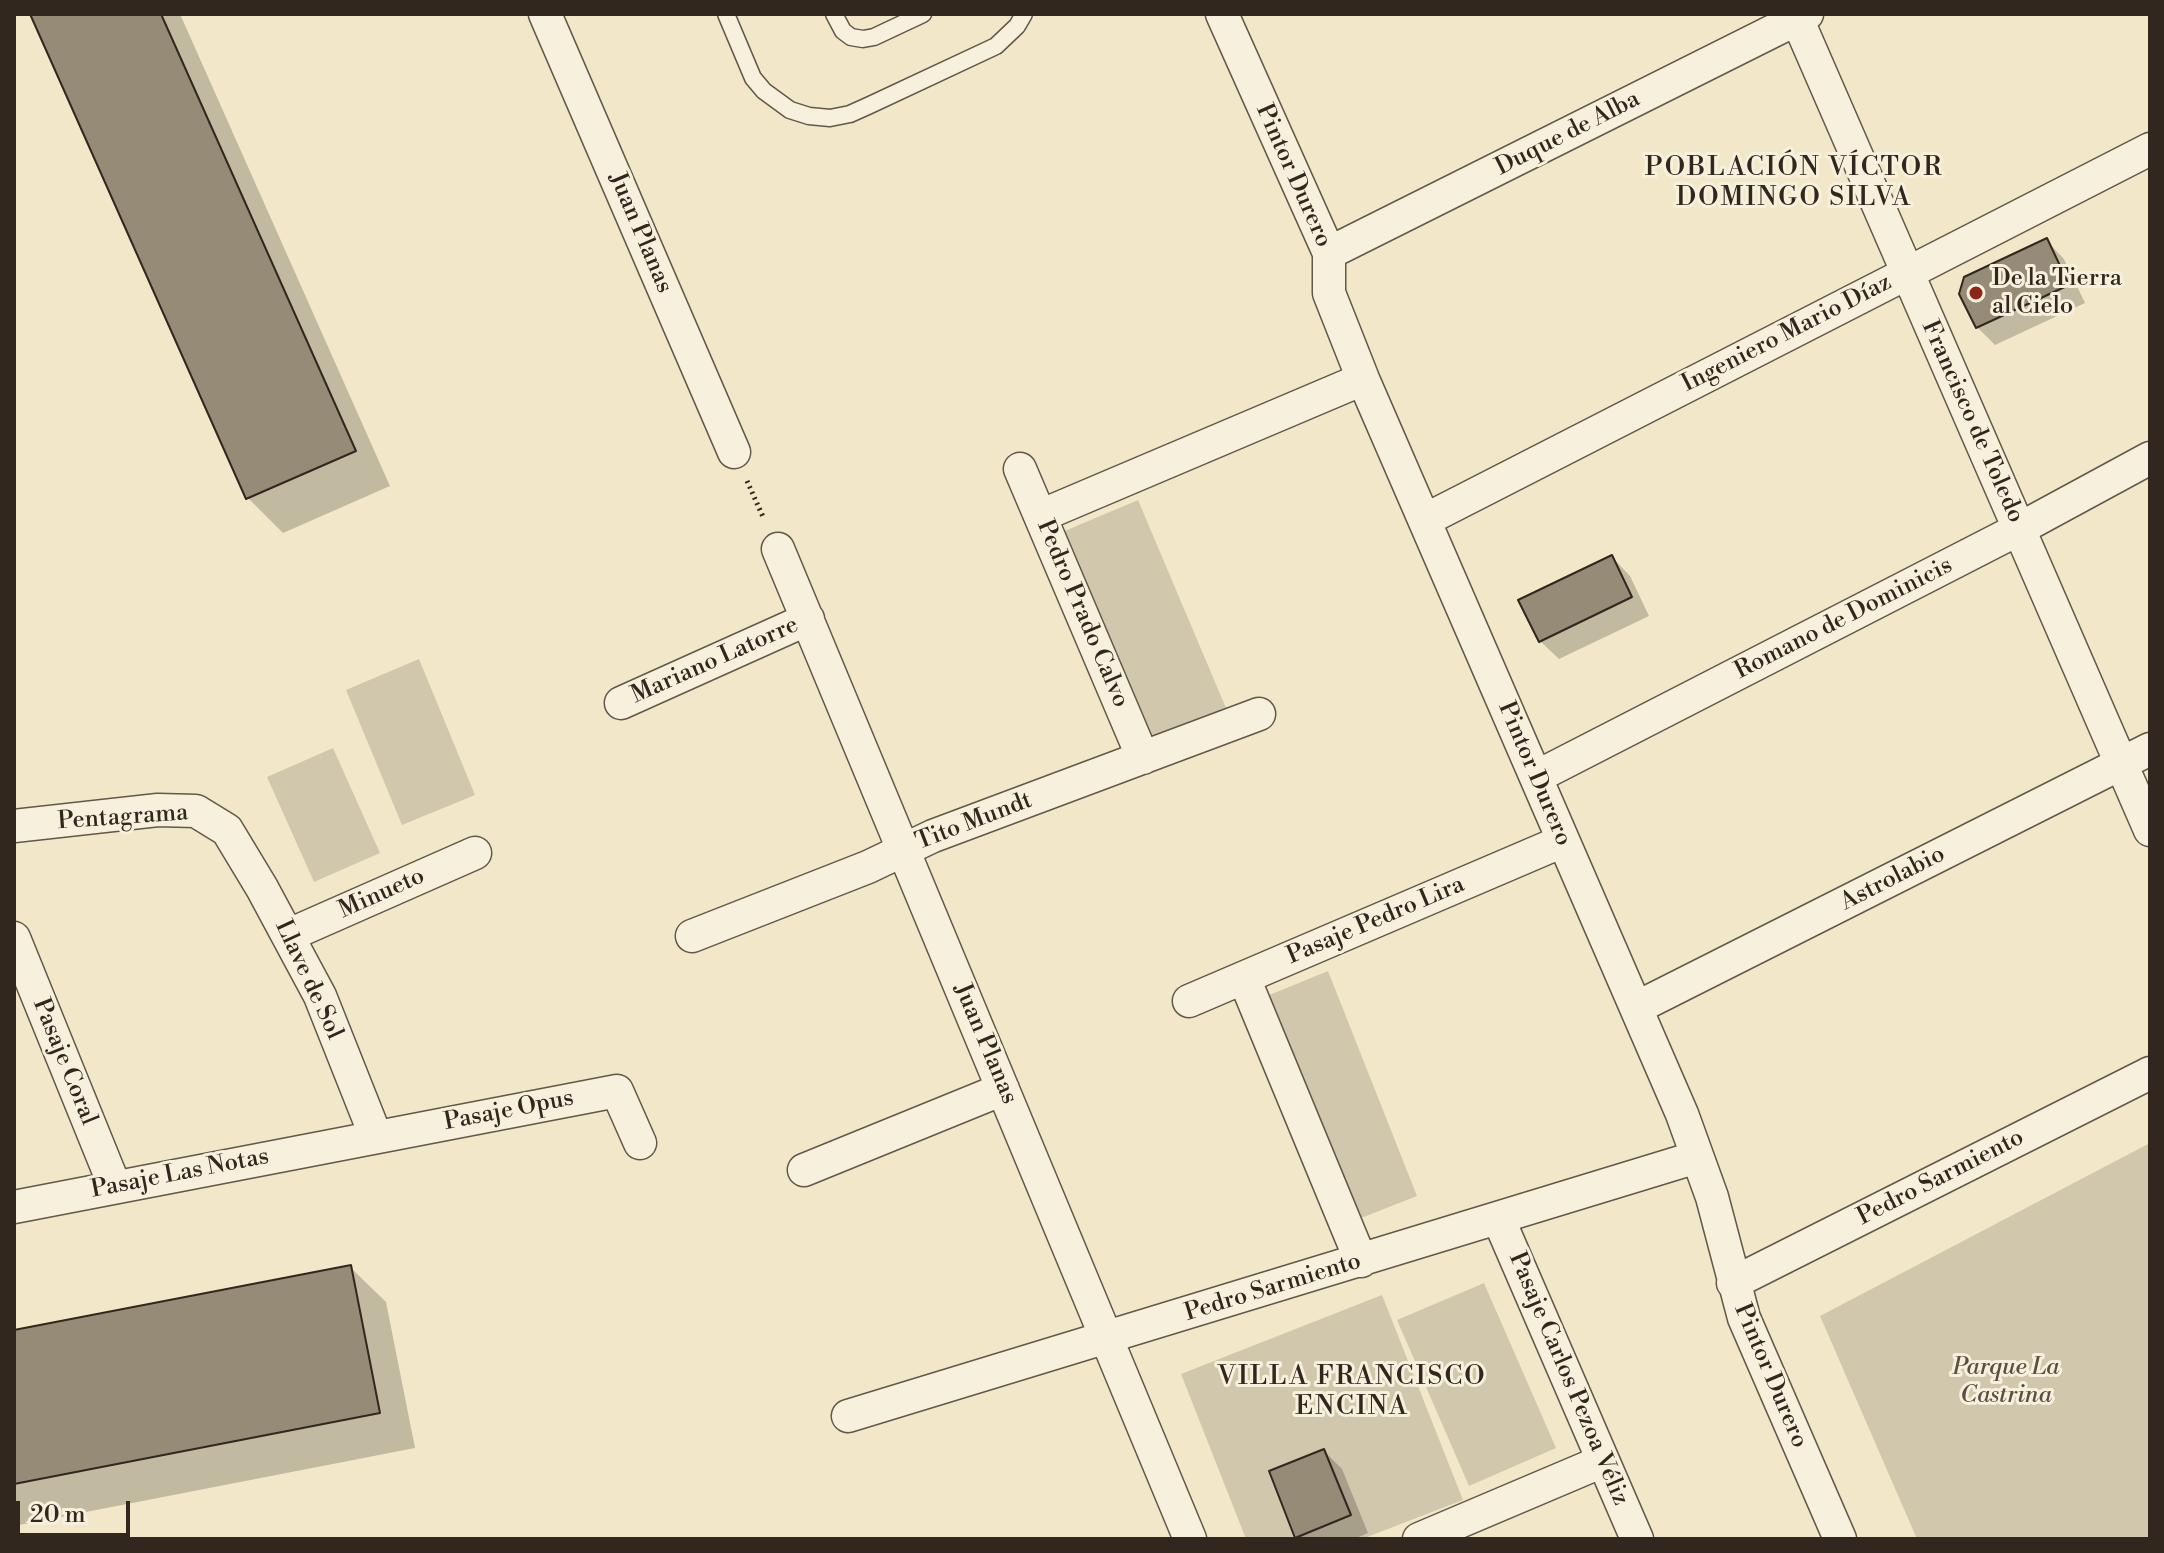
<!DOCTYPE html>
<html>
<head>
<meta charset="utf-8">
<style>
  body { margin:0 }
  #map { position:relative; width:2164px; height:1553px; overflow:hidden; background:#f2e8c9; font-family:"Libre Bodoni",serif }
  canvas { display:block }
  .frame { position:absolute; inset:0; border:16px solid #32271e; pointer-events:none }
  .scale { position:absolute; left:16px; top:1501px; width:114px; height:36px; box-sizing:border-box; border:4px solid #32271e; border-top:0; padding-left:10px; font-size:24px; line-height:28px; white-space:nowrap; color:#32271e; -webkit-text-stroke:6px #f7f0dc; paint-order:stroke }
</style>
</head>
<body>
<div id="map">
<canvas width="2164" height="1553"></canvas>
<div class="frame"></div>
<div class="scale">20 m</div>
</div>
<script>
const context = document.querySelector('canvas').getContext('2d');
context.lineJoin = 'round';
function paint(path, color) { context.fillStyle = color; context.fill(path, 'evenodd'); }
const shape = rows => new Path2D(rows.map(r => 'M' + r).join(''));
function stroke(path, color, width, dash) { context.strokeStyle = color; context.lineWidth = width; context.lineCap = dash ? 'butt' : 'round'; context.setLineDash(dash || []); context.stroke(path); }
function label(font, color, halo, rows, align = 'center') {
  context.font = font + ' "Libre Bodoni",serif'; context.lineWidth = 6; context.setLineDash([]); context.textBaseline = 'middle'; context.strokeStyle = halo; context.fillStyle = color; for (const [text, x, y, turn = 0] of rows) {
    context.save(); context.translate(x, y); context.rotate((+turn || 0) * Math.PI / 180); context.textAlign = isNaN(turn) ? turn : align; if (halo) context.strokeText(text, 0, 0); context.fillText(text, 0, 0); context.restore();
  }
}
const green = shape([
  [1138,500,1226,708,1148,741,1060,533],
  [419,659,475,795,402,825,346,690],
  [333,748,380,853,314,882,267,777],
  [1328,971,1417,1196,1356,1220,1267,996],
  [2150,1143,2150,1539,1917,1539,1820,1316],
  [1484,1283,1556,1448,1469,1486,1397,1320],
  [1382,1295,1463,1500,1362,1539,1246,1539,1181,1374]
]);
const shadow = shape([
  [32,14,180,14,390,486,283,533,248,498],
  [2046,240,2064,259,2085,303,1995,345,1977,327],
  [1612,557,1630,576,1649,616,1559,659,1540,641],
  [350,1267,386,1302,415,1448,14,1526,14,1332],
  [1324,1451,1342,1469,1368,1533,1354,1539,1299,1539,1296,1536]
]);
const building = shape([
  [30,14,161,14,356,451,246,499,30,14],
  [2047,238,2069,285,1976,328,1959,294,1964,277,2047,238],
  [1612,555,1632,597,1539,642,1518,600,1612,555],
  [351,1265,380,1413,14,1484,14,1330,351,1265],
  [1324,1449,1351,1515,1295,1538,1269,1471,1324,1449]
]);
const path = shape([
  [747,481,764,519]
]);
const lane = shape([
  [726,14,753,78,764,91,790,110,809,116,830,118,850,114,870,105,996,46,1017,26,1024,14],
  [834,14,843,31,851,37,863,39,874,37,923,14]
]);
const street = shape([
  [545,14,734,452],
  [1222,14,1329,253,1329,293,1363,379,1682,1114,1712,1197,1744,1318,1840,1539],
  [1795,14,2150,830],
  [1329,253,1807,14],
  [1020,469,1143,758],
  [1040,516,1363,379],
  [1425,520,2150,149],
  [778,549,1190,1539],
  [621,703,808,619],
  [1536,777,2019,529,2150,458],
  [14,826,158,810,196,811,227,830,262,888,320,996,376,1137],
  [289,935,475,853],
  [692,936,868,867,933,836,1259,714],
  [14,938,115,1187],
  [1244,978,1361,1261],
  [1189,1001,1563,841],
  [1636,1008,2150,749],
  [804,1170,1003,1089],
  [14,1207,617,1091,640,1143],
  [1499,1220,1637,1539],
  [1733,1283,2150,1073],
  [848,1416,1697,1157],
  [1419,1539,1603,1461]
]);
const markers = [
  [1976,293,8,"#8f2418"]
];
const streetNames = [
  ["Duque de Alba",1568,134,-27],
  ["Pintor Durero",1293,176,66],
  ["Juan Planas",640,233,67],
  ["Ingeniero Mario Díaz",1787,334,-27],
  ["Francisco de Toledo",1972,422,66],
  ["Pedro Prado Calvo",1082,614,67],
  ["Romano de Dominicis",1844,619,-27],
  ["Mariano Latorre",715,661,-24],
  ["Pintor Durero",1534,774,67],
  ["Pentagrama",123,818,-4],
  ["Tito Mundt",974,822,-21],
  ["Astrolabio",1893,879,-27],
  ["Minueto",382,894,-24],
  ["Pasaje Pedro Lira",1376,921,-23],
  ["Llave de Sol",308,980,65],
  ["Juan Planas",985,1044,67],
  ["Pasaje Coral",64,1062,68],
  ["Pasaje Opus",509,1111,-11],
  ["Pasaje Las Notas",180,1174,-11],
  ["Pedro Sarmiento",1941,1178,-27],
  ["Pedro Sarmiento",1273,1288,-17],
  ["Pintor Durero",1770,1376,67],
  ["Pasaje Carlos Pezoa Véliz",1568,1379,67]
];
const poiNames = [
  ["De la Tierra",1992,279],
  ["al Cielo",1992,307]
];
const parkNames = [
  ["Parque La",2006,1368],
  ["Castrina",2006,1396]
];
const neighbourhoodNames = [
  ["POBLACIÓN VÍCTOR",1794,169],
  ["DOMINGO SILVA",1794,199],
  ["VILLA FRANCISCO",1352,1378],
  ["ENCINA",1352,1408]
];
paint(green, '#d1c7ac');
paint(shadow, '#0003');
paint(building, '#968b77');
stroke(building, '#32271e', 2);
stroke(lane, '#625749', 19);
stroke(street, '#625749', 35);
stroke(path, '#32271e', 5, [2, 4]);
stroke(lane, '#f7f0dc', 16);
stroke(street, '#f7f0dc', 32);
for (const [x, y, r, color] of markers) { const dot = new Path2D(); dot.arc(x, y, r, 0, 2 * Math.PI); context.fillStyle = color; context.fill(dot); stroke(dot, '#f7f0dc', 3); }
label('24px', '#32271e', '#f7f0dc', streetNames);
label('24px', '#32271e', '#f7f0dc', poiNames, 'left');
label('italic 24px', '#5a4f42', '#f7f0dc', parkNames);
context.letterSpacing = '2px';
label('26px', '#32271e', '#f7f0dc', neighbourhoodNames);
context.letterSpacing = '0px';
</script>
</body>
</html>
